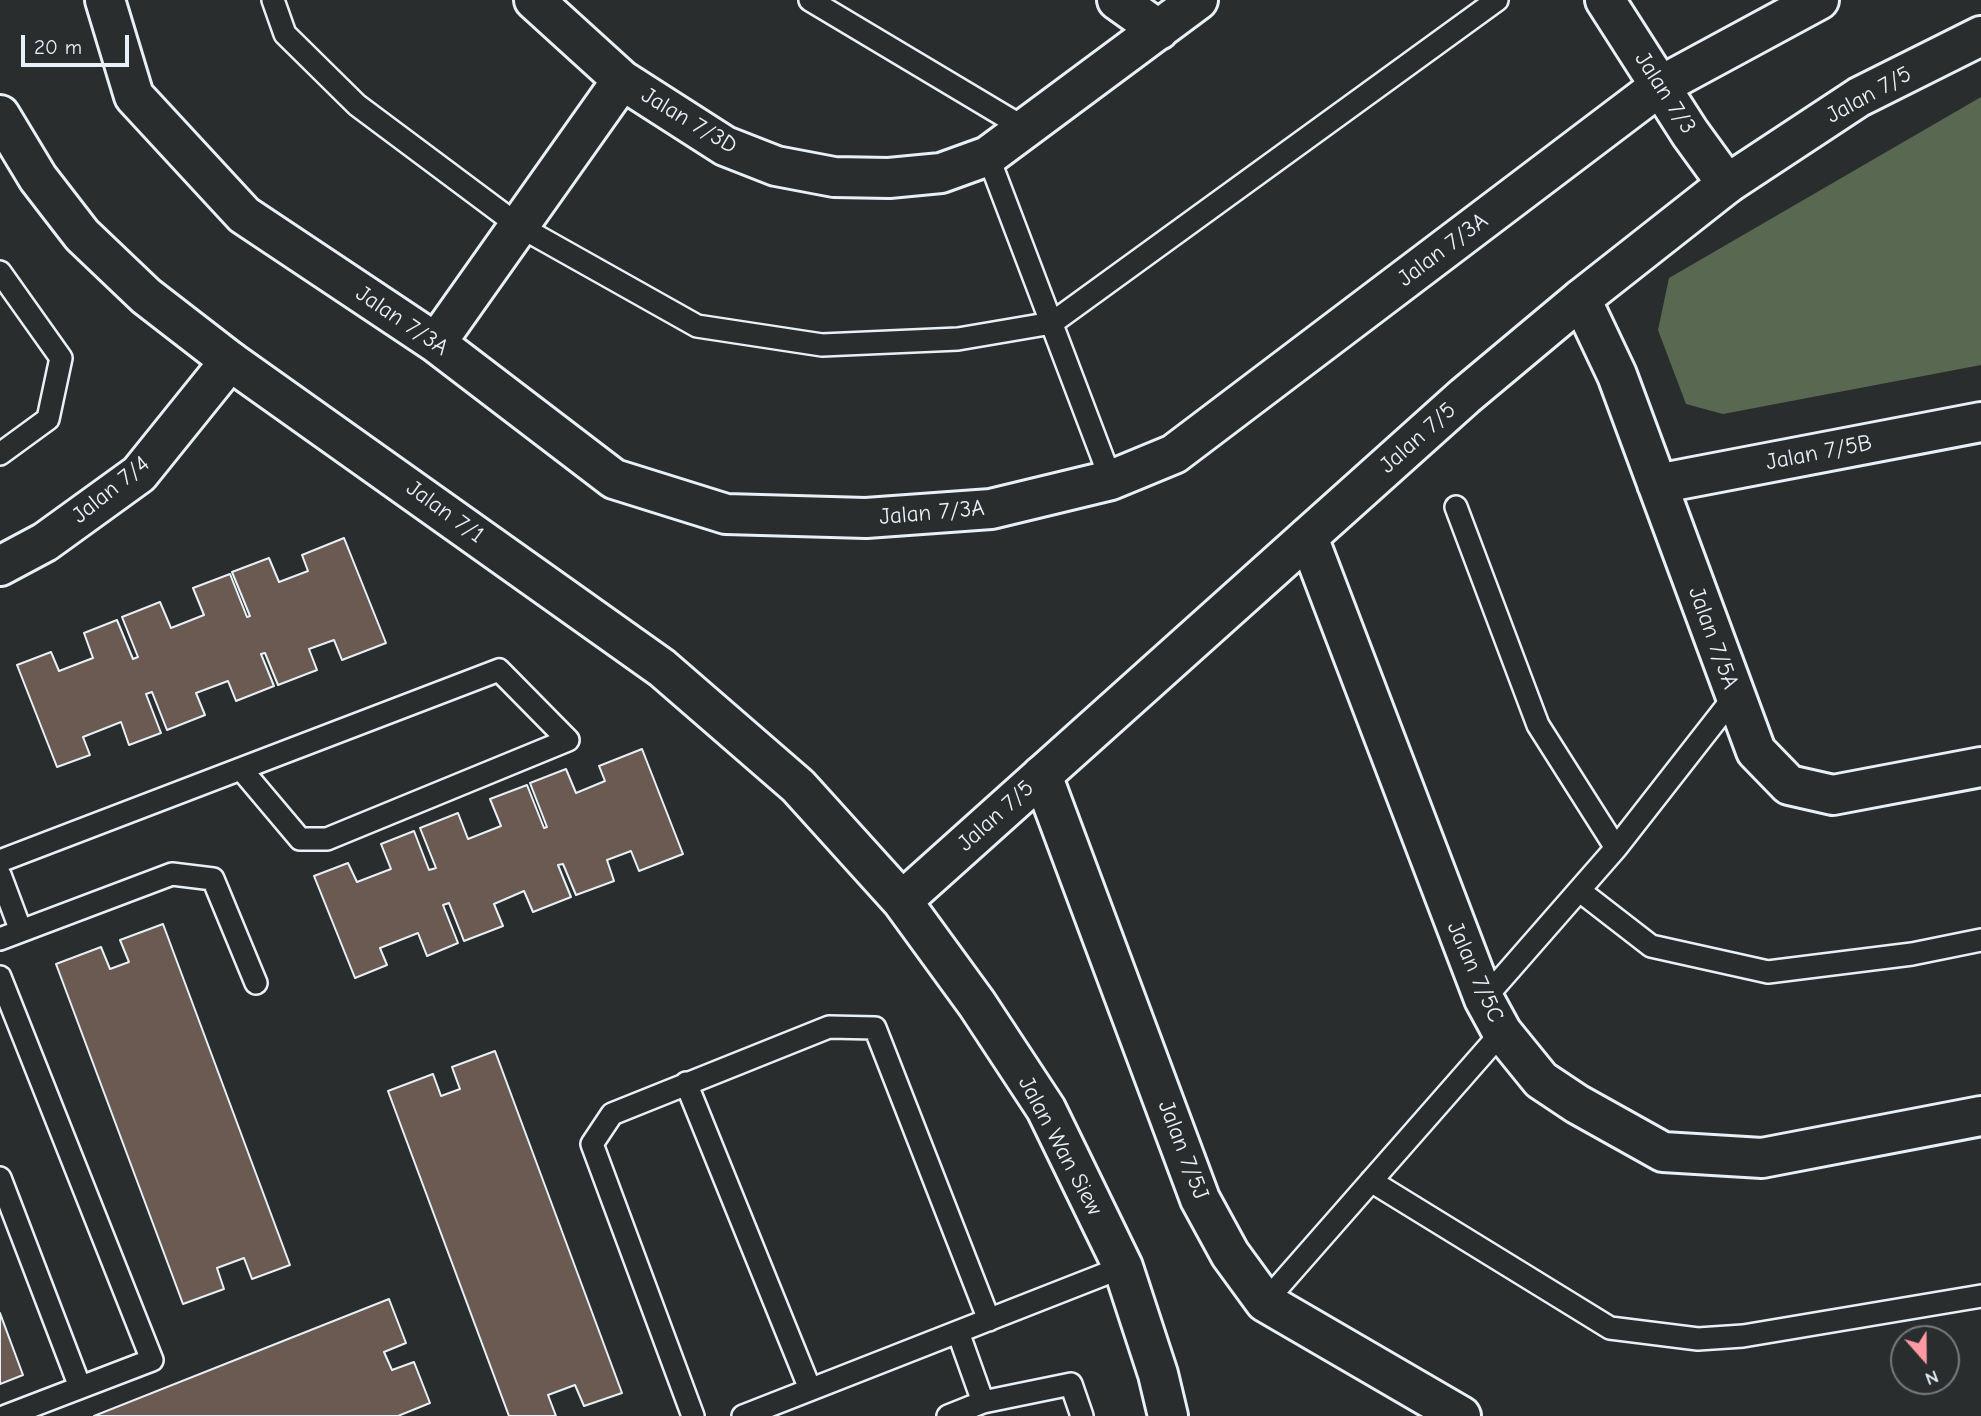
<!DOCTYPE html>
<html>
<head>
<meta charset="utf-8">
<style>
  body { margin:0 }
  #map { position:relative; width:1981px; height:1416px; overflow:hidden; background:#2a2d2e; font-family:"Comic Neue",sans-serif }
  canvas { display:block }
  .north { position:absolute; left:1890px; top:1325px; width:70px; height:70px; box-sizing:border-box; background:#2a2d2e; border:2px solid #767b7f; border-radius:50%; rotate:159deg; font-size:19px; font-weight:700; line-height:28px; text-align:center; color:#e8f1f8 }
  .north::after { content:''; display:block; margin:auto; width:24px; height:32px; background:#ff9aa2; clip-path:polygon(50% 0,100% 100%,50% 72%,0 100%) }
  .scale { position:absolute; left:21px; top:35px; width:108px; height:32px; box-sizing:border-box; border:4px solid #e8f1f8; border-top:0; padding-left:9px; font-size:21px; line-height:24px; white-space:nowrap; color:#e8f1f8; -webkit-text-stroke:5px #2a2d2e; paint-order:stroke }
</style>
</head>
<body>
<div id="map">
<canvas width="1981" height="1416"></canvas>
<div class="north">N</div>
<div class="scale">20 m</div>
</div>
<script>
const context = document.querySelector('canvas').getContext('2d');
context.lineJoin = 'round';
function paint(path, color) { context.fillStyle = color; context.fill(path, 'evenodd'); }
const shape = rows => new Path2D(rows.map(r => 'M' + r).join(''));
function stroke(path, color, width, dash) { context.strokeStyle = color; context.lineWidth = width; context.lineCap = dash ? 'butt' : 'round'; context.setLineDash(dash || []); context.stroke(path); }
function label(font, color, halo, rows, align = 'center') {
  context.font = font + ' "Comic Neue",sans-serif'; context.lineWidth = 6; context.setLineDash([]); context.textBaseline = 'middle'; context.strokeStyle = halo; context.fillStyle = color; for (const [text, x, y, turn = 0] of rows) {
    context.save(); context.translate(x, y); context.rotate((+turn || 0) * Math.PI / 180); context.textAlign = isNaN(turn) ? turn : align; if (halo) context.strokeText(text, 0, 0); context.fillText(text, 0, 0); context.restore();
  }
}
const green = shape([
  [1981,97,1981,365,1723,414,1686,404,1658,330,1669,278]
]);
const building = shape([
  [344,538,386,643,342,660,334,640,309,649,317,670,278,685,265,653,261,654,274,686,236,701,228,681,196,693,205,715,167,730,152,692,146,694,161,733,129,745,121,722,83,737,90,755,57,767,17,665,51,652,59,671,93,658,84,633,117,620,133,659,138,657,122,617,160,602,171,628,204,615,193,588,230,574,247,617,250,616,232,572,269,558,279,582,308,571,302,555,344,538],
  [642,749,683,854,639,871,631,851,607,860,614,881,576,895,563,864,558,865,571,897,533,912,524,891,494,904,503,926,464,941,449,903,443,905,458,943,427,956,418,933,380,948,387,965,355,978,314,876,348,863,357,882,391,869,381,844,414,831,429,870,436,868,420,828,458,813,468,839,501,826,490,799,527,785,544,828,547,827,530,783,566,769,576,793,605,781,599,766,642,749],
  [163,924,290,1265,252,1279,244,1258,217,1268,224,1289,183,1304,56,964,101,947,110,969,129,962,120,940,163,924],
  [495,1051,622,1393,584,1406,575,1385,548,1395,556,1416,509,1416,388,1091,433,1074,441,1096,460,1089,452,1067,495,1051],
  [389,1299,406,1343,384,1352,392,1370,414,1362,430,1403,398,1416,94,1416,389,1299],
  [0,1313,23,1375,0,1384,0,1313]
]);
const lane = shape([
  [273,0,285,34,357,105,519,226,697,326,822,345,958,339,1052,323,1497,0],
  [810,0,1026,129],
  [988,156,1111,480],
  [0,272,61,358,48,419,0,454],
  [1456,507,1538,725,1616,848],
  [0,861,499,670,568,740,327,839,300,839,241,769],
  [0,875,21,931],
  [1580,891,1651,946,1768,972,1912,954,1981,940],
  [0,939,172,874,213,879,256,983],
  [0,977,152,1360,6,1416],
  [1484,999,1616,848,1734,697],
  [686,1083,810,1389],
  [0,1178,80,1387],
  [1371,1181,1610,1328,1698,1339,1743,1336,1981,1296],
  [1265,1302,1502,1032],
  [958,1332,983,1402],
  [693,1416,592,1144,612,1114,829,1027,875,1028,989,1320],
  [743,1416,1123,1267],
  [948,1416,983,1402,1071,1384,1082,1416]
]);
const street = shape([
  [105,0,134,96,244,215,436,343,614,479,726,514,866,518,991,509,1111,480,1174,454,1660,86,1819,0],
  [534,0,622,80,725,146,776,166,834,177,889,178,941,173,988,156,1198,0],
  [1117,0,1159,30],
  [1605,0,1690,133,1727,184],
  [1581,299,1617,375,1756,751,1789,785,1833,795,1981,767],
  [436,343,622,80],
  [1657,484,1981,422],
  [1308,537,1484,999,1502,1032,1541,1080,1577,1104,1663,1152,1762,1158,1981,1116],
  [0,566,45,542,139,474,230,361],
  [1042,775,1200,1199,1230,1254,1265,1302,1461,1416]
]);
const secondary = shape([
  [0,115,38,178,82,235,146,296,230,361,662,668,798,786,902,901,977,1004,1046,1109,1123,1267,1158,1374,1168,1416],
  [902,901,1465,396,1581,299,1727,184,1859,97,1981,36]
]);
const streetNames = [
  ["Jalan 7/3",1665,93,57],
  ["Jalan 7/5",1869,95,-29],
  ["Jalan 7/3D",689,121,31],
  ["Jalan 7/3A",1443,250,-37],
  ["Jalan 7/3A",402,321,34],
  ["Jalan 7/5",1418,438,-42],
  ["Jalan 7/5B",1819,453,-11],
  ["Jalan 7/4",111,490,-39],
  ["Jalan 7/1",445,512,36],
  ["Jalan 7/3A",932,513,-5],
  ["Jalan 7/5A",1713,638,70],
  ["Jalan 7/5",996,816,-42],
  ["Jalan 7/5C",1475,972,66],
  ["Jalan Wan Siew",1060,1146,62],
  ["Jalan 7/5J",1183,1150,69]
];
paint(green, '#596850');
paint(building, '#6a5a52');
stroke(building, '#e8f1f8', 2);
stroke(lane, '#e8f1f8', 26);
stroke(street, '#e8f1f8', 44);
stroke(secondary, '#e8f1f8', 44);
stroke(lane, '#2a2d2e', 21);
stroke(street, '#2a2d2e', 38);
stroke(secondary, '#2a2d2e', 38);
label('23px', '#e8f1f8', '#2a2d2e', streetNames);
</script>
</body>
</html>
